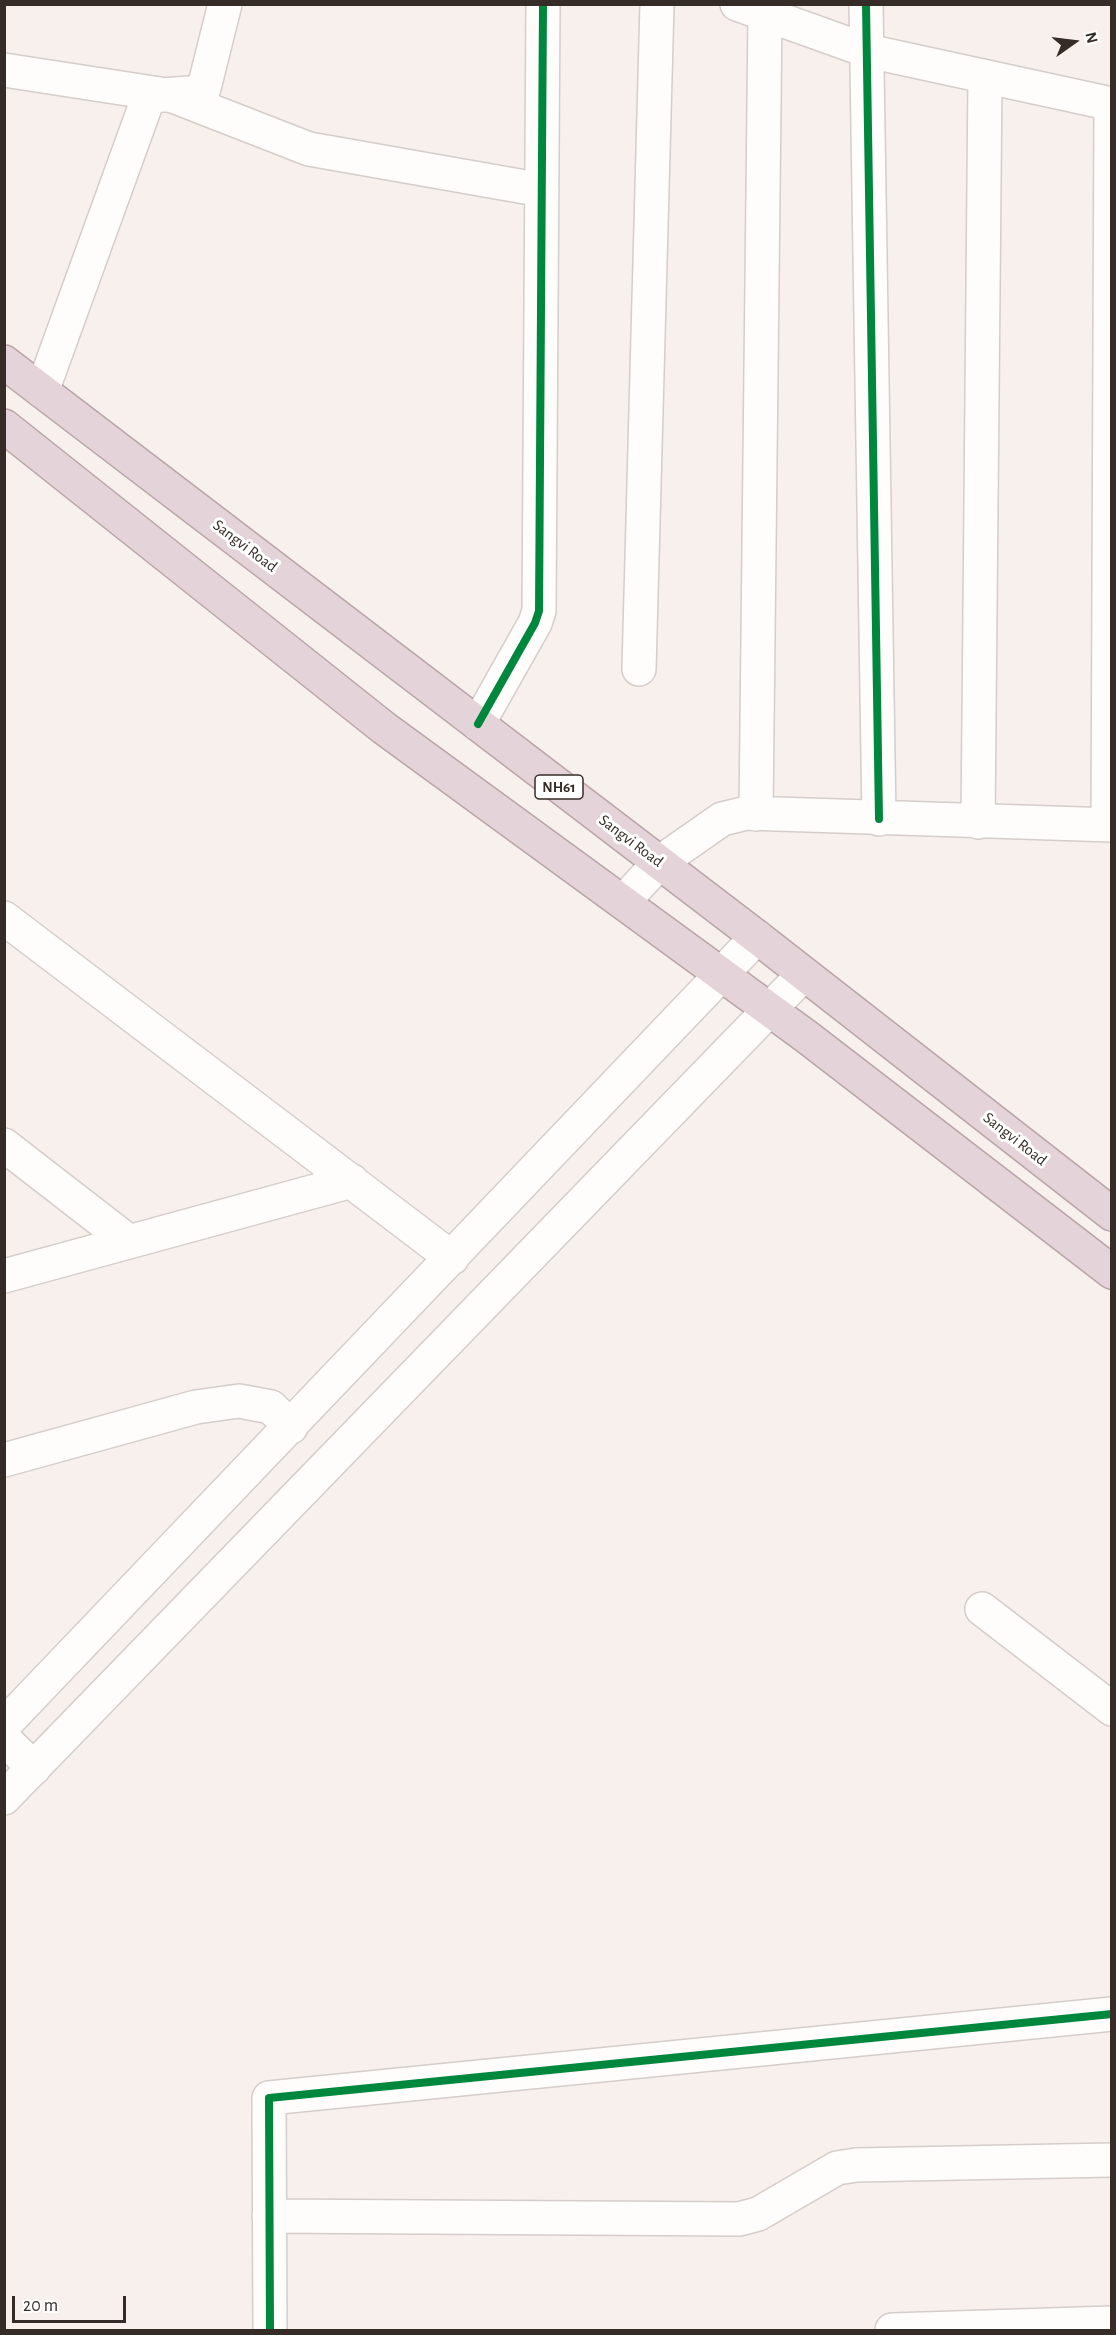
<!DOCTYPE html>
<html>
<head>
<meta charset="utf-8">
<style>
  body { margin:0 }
  #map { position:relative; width:1116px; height:2335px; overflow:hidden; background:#f8f0ec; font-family:"Alegreya Sans",sans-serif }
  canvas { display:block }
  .frame { position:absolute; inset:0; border:6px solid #352c27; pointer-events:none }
  .north { position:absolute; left:1044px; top:12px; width:60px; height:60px; -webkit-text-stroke:4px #fff; paint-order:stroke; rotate:76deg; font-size:16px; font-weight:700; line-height:24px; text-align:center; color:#352c27 }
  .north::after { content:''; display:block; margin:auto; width:21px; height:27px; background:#352c27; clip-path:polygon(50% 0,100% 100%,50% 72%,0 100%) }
  .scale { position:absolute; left:12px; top:2296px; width:114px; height:27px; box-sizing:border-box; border:3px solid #352c27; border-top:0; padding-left:8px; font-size:18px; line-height:21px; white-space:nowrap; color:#352c27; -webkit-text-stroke:4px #fff; paint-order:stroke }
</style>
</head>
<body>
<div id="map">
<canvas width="1116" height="2335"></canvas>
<div class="frame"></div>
<div class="north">N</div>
<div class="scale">20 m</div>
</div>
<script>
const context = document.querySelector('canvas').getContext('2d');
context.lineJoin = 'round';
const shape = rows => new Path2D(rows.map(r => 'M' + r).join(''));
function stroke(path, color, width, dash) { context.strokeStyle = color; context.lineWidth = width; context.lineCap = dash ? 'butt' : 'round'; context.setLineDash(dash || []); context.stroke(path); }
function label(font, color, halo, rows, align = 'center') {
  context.font = font + ' "Alegreya Sans",sans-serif'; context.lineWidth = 6; context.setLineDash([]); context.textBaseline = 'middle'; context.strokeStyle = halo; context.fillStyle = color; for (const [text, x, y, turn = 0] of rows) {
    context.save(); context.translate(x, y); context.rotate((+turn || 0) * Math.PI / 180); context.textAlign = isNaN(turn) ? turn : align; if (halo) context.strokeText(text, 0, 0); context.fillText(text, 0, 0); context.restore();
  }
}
const minor = shape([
  [737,4,868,51,1112,104],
  [866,4,879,819],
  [4,70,173,96,309,149,542,190],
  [42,391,149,96,203,92,225,4],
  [639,669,657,4],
  [478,724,535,623,539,611,543,4],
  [756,814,765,15],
  [978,822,985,77],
  [1108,825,1111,104],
  [623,902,659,863,722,819,747,813,1112,825],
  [4,918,452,1258],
  [4,1145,128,1241],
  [4,1276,352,1181],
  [4,1460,196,1407,239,1401,271,1407,291,1427],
  [982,1609,1112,1709],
  [4,1725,757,937],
  [4,1739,34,1768],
  [4,1798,804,974],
  [269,2216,739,2219,758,2214,837,2168,856,2165,1112,2160],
  [270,2330,269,2098,1112,2014],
  [892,2330,1112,2323]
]);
const highway = shape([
  [4,362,757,937,1112,1214],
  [4,426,384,728,807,1037,1112,1272]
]);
const cycleway = shape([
  [866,4,879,819],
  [478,724,535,623,539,611,543,4],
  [270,2330,269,2098,1112,2014]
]);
const shields = [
  [559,787,48]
];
const shieldNames = [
  ["NH61",559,787]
];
const streetNames = [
  ["Sangvi Road",245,546,37],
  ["Sangvi Road",631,841,37],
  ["Sangvi Road",1015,1139,38]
];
stroke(minor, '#d5cdc9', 36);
stroke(highway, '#b9a5a8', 36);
stroke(minor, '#fefdfc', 33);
stroke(highway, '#e4d3d8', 33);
stroke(cycleway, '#00873e', 8);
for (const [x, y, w] of shields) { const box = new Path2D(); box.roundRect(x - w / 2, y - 12, w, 24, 4.5); context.fillStyle = '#fff'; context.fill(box); stroke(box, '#352c27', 1.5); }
label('bold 15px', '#352c27', null, shieldNames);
label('16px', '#352c27', '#fff', streetNames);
</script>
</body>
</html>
